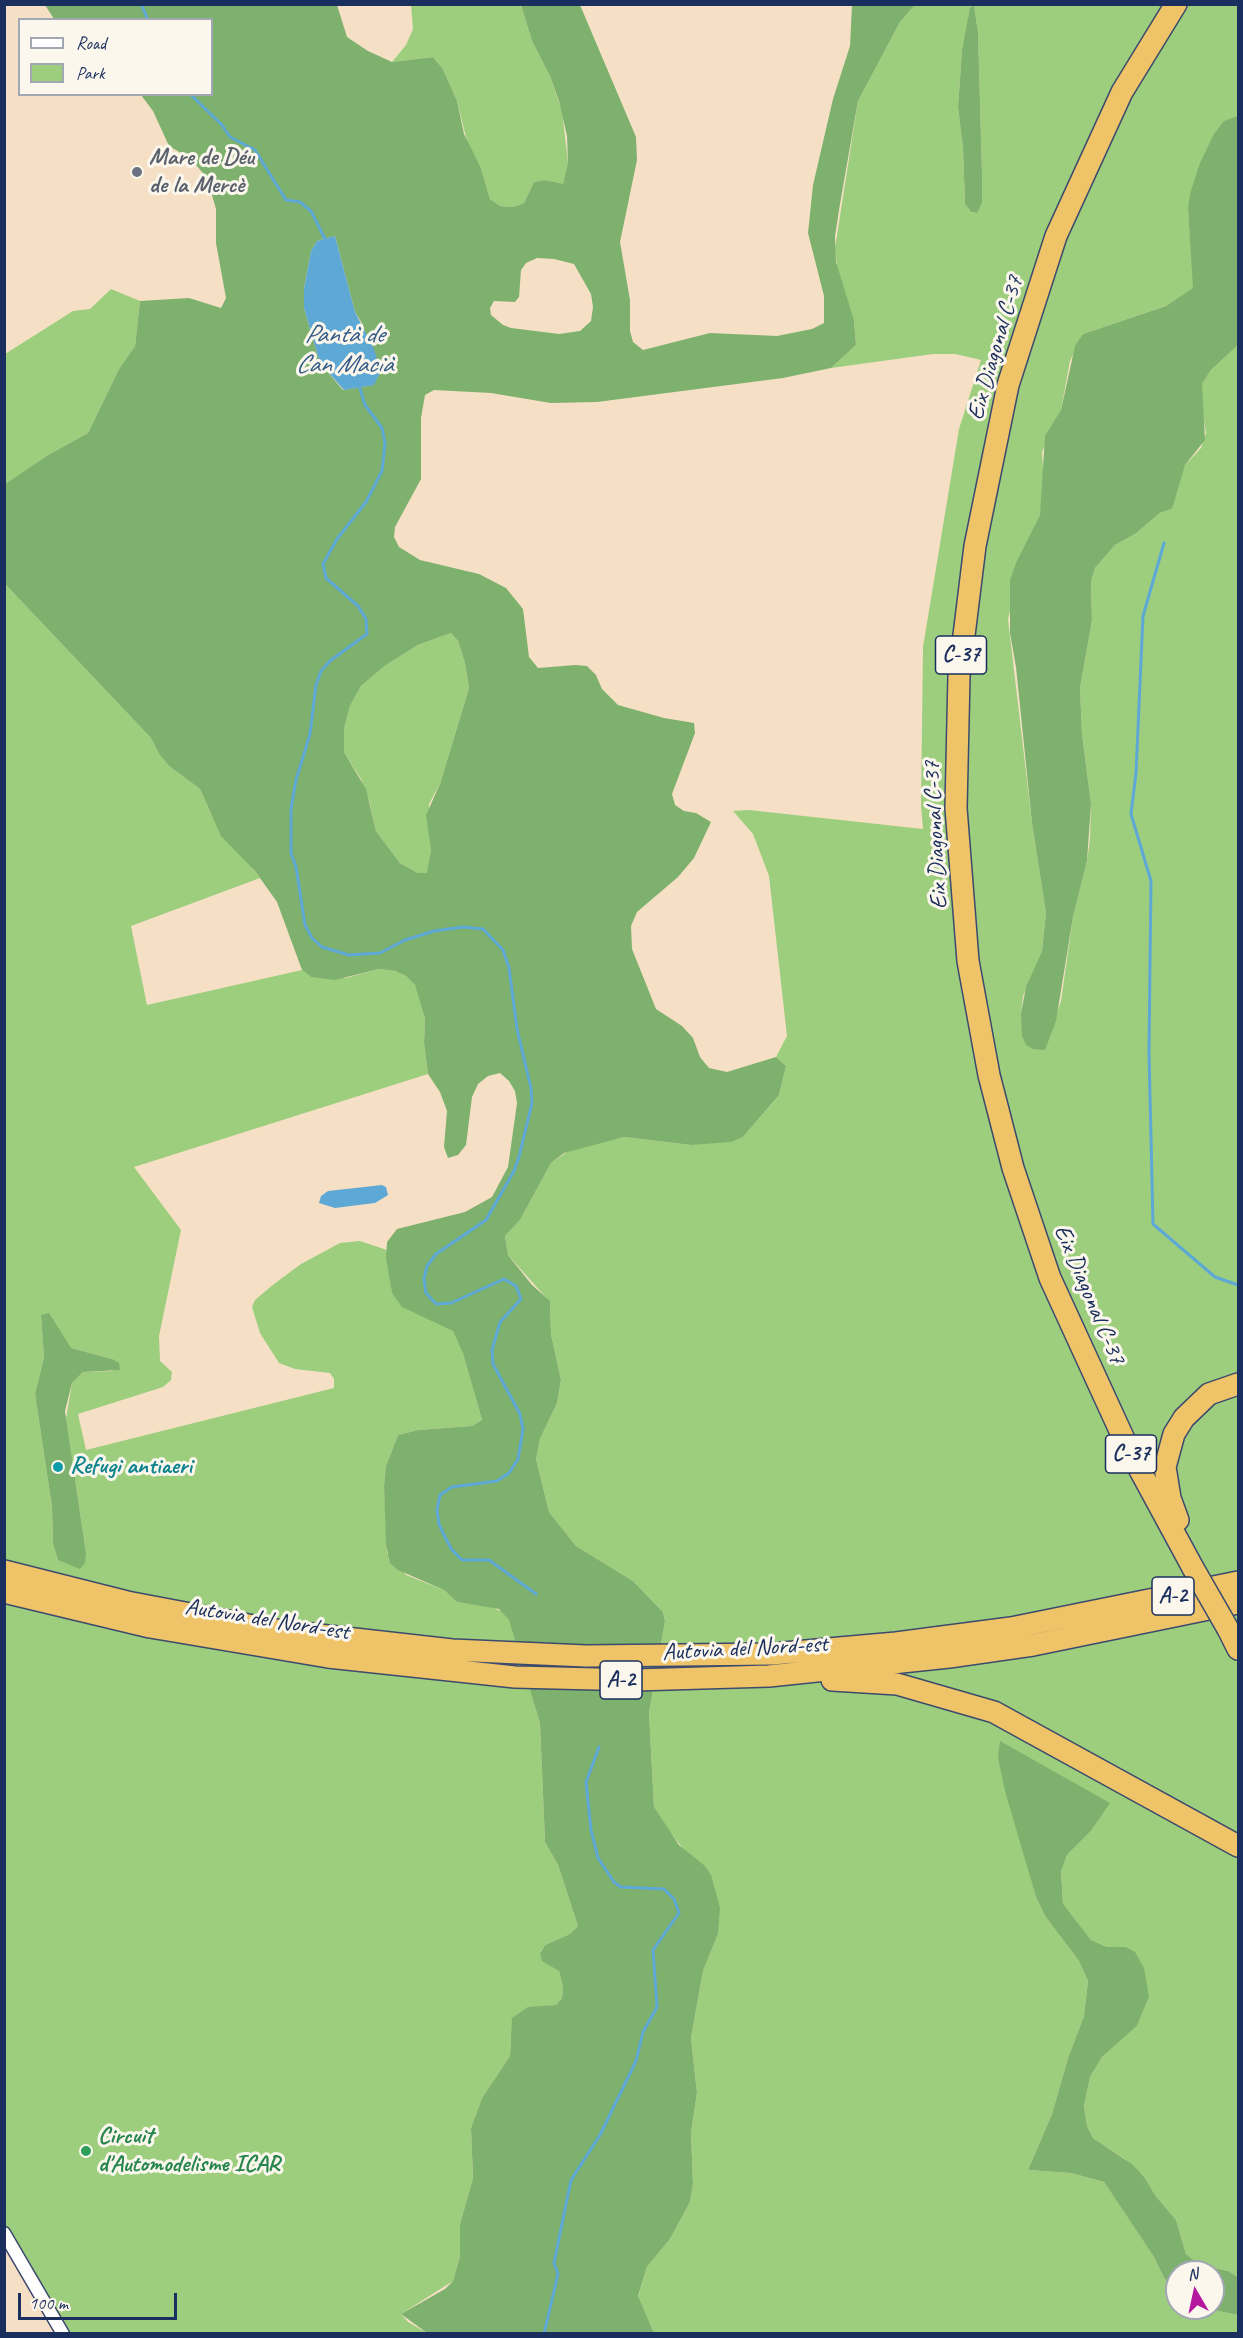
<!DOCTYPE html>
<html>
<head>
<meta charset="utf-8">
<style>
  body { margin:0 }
  #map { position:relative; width:1243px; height:2338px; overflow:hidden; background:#f5e0c5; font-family:Caveat,sans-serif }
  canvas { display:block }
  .frame { position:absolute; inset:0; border:6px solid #1b2f5e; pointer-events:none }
  .legend { position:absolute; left:18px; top:18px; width:195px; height:78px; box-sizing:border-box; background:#fbf7ec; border:2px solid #a1a7b3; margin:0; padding:8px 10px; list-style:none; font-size:18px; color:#1b2f5e }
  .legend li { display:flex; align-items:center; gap:12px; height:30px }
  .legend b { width:30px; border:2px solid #a1a7b3 }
  .north { position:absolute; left:1165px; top:2260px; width:60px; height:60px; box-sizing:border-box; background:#fbf7ec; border:2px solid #a1a7b3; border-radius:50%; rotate:351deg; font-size:16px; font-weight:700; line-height:24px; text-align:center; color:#1b2f5e }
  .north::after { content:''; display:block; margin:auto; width:21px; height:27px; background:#b5179e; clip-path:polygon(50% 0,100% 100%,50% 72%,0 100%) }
  .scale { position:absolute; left:18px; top:2293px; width:159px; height:27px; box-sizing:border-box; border:3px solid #1b2f5e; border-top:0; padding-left:8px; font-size:18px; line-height:21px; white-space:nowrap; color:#1b2f5e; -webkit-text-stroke:4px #fbf7ec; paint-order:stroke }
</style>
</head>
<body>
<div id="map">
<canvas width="1243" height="2338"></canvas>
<div class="frame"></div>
<ul class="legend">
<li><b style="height:8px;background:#fff"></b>Road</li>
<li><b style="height:16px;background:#9dce7e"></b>Park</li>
</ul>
<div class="north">N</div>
<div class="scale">100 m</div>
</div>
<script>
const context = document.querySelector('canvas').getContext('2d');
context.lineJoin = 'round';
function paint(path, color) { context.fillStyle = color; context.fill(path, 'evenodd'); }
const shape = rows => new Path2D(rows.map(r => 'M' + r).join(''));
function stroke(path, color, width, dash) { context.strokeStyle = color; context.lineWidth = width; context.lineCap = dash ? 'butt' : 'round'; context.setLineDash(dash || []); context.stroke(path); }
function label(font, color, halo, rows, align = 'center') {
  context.font = font + ' Caveat,sans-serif'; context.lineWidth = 6; context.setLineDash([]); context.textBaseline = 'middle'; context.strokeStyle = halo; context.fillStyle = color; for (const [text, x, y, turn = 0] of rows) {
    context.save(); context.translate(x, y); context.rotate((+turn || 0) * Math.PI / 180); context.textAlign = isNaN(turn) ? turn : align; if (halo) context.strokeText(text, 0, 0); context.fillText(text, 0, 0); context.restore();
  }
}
const green = shape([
  [411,5,521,5,532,41,550,76,562,111,568,162,563,185,545,180,534,182,524,203,513,207,500,206,490,199,481,168,468,145,457,101,443,69,433,57,392,62,406,45,413,29],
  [915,5,972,5,962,50,958,107,963,148,965,204,971,212,976,213,982,203,982,174,978,32,974,5,1238,5,1238,116,1188,209,1194,288,1166,306,1083,334,1070,361,1061,410,1042,452,1044,483,1040,515,1026,546,1008,619,1032,823,1046,913,1042,951,1023,996,1021,1013,1045,1050,1061,1001,1073,917,1087,861,1090,839,1091,804,1082,734,1080,688,1092,620,1091,582,1095,568,1115,545,1135,534,1160,513,1172,509,1179,478,1185,465,1201,448,1206,433,1201,402,1202,384,1211,370,1238,345,1238,2277,1228,2271,1200,2265,1186,2254,1176,2220,1155,2195,1145,2178,1125,2159,1093,2138,1087,2126,1084,2106,1090,2077,1102,2057,1137,2026,1149,1997,1126,1947,1107,1947,1091,1940,1063,1905,1061,1870,1067,1855,1091,1831,1109,1803,1076,1785,998,1758,1036,1897,1045,1916,1079,1961,1088,1981,1084,2016,1068,2058,1052,2114,1028,2170,1071,2173,1104,2182,1154,2257,1164,2278,1177,2292,1177,2308,1203,2308,1238,2315,1238,2333,654,2333,638,2297,647,2267,670,2239,690,2202,693,2184,691,2133,697,2093,691,2038,703,1971,718,1934,685,1851,659,1818,654,1807,649,1713,665,1621,663,1612,633,1581,576,1546,549,1512,536,1459,540,1439,557,1403,561,1380,551,1334,550,1302,508,1255,505,1236,520,1220,551,1163,571,1149,624,1137,691,1145,743,1137,779,1095,786,1066,776,1057,787,1036,769,876,753,834,733,811,749,810,923,829,921,806,923,647,959,429,981,360,955,354,933,354,831,368,856,345,854,320,838,274,835,248,858,101,900,22],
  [111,289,140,301,135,346,119,369,88,433,48,455,5,485,5,354,73,311,90,309],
  [5,584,151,738,159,754,169,766,200,789,211,814,260,878,131,926,147,1005,302,970,311,977,346,978,379,969,395,971,406,976,415,985,421,998,425,1018,424,1043,428,1074,134,1167,181,1230,159,1336,160,1361,172,1372,171,1380,163,1387,78,1414,86,1450,334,1388,334,1379,330,1373,295,1369,279,1363,260,1333,252,1307,255,1300,274,1284,301,1264,340,1243,360,1241,387,1250,392,1293,436,1322,446,1326,453,1331,461,1345,482,1420,472,1426,418,1430,398,1435,386,1466,384,1485,387,1553,406,1575,444,1590,457,1602,491,1607,506,1613,513,1630,540,1723,545,1842,558,1865,578,1926,570,1934,545,1945,540,1952,559,1971,563,1988,562,1998,556,2005,546,2006,511,2038,510,2056,482,2098,471,2128,473,2178,460,2224,460,2256,453,2281,401,2314,408,2322,427,2333,59,2333,5,2243],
  [41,1315,71,1348,112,1359,113,1371,83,1372,72,1383,66,1419,86,1553,58,1560,53,1544,52,1507,35,1394,44,1357],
  [451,633,458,641,465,663,469,688,440,784,429,804,431,850,428,873,418,873,400,863,376,831,369,800,361,779,344,752,344,729,350,706,361,686,386,665,418,645]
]);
const forest = shape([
  [45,5,337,5,347,37,368,51,392,62,433,57,443,69,457,101,464,134,481,168,490,199,500,206,513,207,524,203,534,182,545,180,563,184,568,162,567,136,559,101,550,76,532,41,521,5,580,5,636,137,637,160,620,242,630,300,630,331,633,342,643,350,710,333,777,336,812,329,824,323,824,296,808,233,813,185,833,99,850,46,852,5,915,5,900,22,858,101,840,204,835,236,836,262,854,320,856,345,831,368,783,378,597,402,551,403,491,393,434,390,425,395,421,418,421,479,395,527,394,537,399,547,420,560,479,574,506,588,523,609,529,657,538,668,575,665,587,666,596,675,602,689,618,705,664,718,694,723,695,733,672,794,675,805,684,811,696,813,711,822,694,858,678,877,637,912,631,926,632,949,656,1009,682,1026,693,1038,700,1057,709,1068,727,1072,776,1057,786,1066,779,1095,743,1137,731,1142,691,1145,624,1137,564,1153,551,1163,520,1220,505,1236,508,1255,532,1285,550,1301,551,1334,561,1380,557,1403,540,1439,536,1459,549,1512,576,1546,633,1581,663,1612,665,1621,649,1713,654,1807,679,1845,705,1866,711,1875,720,1908,718,1934,703,1971,691,2038,697,2093,691,2133,693,2184,690,2202,670,2239,647,2267,638,2296,654,2333,427,2333,401,2314,445,2289,453,2281,460,2256,460,2224,473,2178,471,2128,482,2098,510,2056,512,2018,528,2007,556,2005,562,1998,563,1988,559,1971,542,1961,540,1953,545,1945,570,1934,578,1926,558,1865,545,1842,540,1723,509,1620,499,1609,457,1602,444,1590,398,1570,390,1563,386,1545,384,1485,386,1466,398,1435,418,1430,472,1426,482,1420,463,1353,453,1331,402,1307,392,1293,386,1258,387,1242,397,1229,465,1212,492,1197,508,1167,517,1103,515,1091,509,1081,500,1073,488,1076,478,1084,472,1097,466,1145,458,1155,448,1158,444,1147,447,1111,440,1092,428,1074,424,1043,425,1018,415,985,406,976,395,971,379,969,335,980,311,977,302,970,277,902,255,871,221,836,200,789,169,766,159,754,151,738,5,584,4,485,48,455,88,433,119,369,135,346,140,301,189,298,221,308,226,298,216,243,216,209,207,178,191,159,169,146,153,111,141,95,212,94,212,20,54,19],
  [335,236,355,312,363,325,373,385,343,390,320,363,304,308,304,289,311,251,317,241],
  [537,258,554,259,574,264,591,294,593,307,591,321,580,331,559,334,511,328,503,325,491,315,490,308,494,301,515,302,519,297,521,270,526,263],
  [451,633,458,641,465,663,469,688,440,784,426,815,431,850,427,873,418,873,400,863,376,831,366,789,344,752,344,729,350,706,361,686,386,665,418,645],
  [974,5,978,32,982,174,982,203,977,213,971,212,965,204,963,148,958,107,962,50,970,8],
  [1238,116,1238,345,1211,370,1202,384,1205,440,1185,465,1172,509,1160,513,1135,534,1115,545,1095,568,1091,582,1092,620,1080,688,1082,734,1091,804,1087,861,1073,917,1056,1021,1045,1050,1033,1049,1026,1045,1022,1036,1021,1013,1026,987,1042,951,1046,913,1032,823,1016,667,1010,633,1010,580,1016,563,1040,515,1045,436,1061,410,1075,346,1083,334,1166,306,1193,288,1188,209,1190,194,1200,163,1214,134,1224,121],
  [49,1313,71,1348,112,1359,119,1363,120,1370,83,1372,72,1383,65,1411,86,1553,85,1563,80,1569,58,1560,53,1544,52,1507,35,1394,44,1357,41,1315],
  [1000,1741,1110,1803,1091,1831,1067,1855,1061,1871,1063,1904,1091,1940,1107,1947,1126,1947,1135,1952,1144,1968,1149,1997,1137,2026,1102,2057,1090,2077,1084,2106,1087,2126,1093,2138,1132,2164,1145,2178,1155,2195,1176,2220,1186,2254,1200,2265,1228,2271,1238,2277,1238,2315,1203,2308,1213,2308,1213,2272,1177,2272,1177,2292,1175,2290,1164,2278,1154,2257,1104,2182,1071,2173,1028,2170,1052,2114,1068,2058,1084,2016,1088,1981,1079,1961,1045,1916,1036,1897,1005,1791,998,1758]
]);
const water = shape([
  [335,236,355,312,374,349,379,366,379,375,374,385,344,390,320,363,304,308,304,289,311,251,317,241],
  [382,1185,386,1187,388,1195,375,1203,335,1208,319,1203,321,1196,328,1191]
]);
const stream = shape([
  [141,4,148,20],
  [190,94,222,125,230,137,255,150,286,200,300,202,311,211,326,241],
  [359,385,365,405,382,428,385,443,382,471,366,502,337,539,323,564,326,578,358,606,366,619,367,634,331,660,321,671,316,685,310,734,296,780,291,809,291,853,296,867,305,925,312,938,322,947,349,955,380,953,405,940,434,931,463,927,483,929,503,950,509,968,517,1029,531,1088,532,1103,519,1157,514,1171,486,1220,436,1254,427,1266,424,1279,426,1293,436,1304,451,1303,504,1279,516,1286,521,1299,500,1322,492,1350,493,1364,520,1414,523,1429,518,1459,509,1473,497,1481,452,1487,440,1495,437,1510,439,1524,445,1537,452,1550,462,1560,489,1560,536,1594],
  [1164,543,1143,616,1136,773,1131,814,1151,881,1149,1052,1153,1224,1215,1277,1238,1285],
  [544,2334,558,2274,554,2263,571,2180,600,2135,636,2061,643,2032,657,2007,653,1950,679,1913,674,1899,664,1889,621,1887,614,1882,598,1858,591,1830,586,1782,599,1747]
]);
const street = shape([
  [4,2233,63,2334]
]);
const highway = shape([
  [1176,4,1122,92,1056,236,1008,385,975,546,959,676,956,808,968,961,989,1075,1013,1168,1050,1278,1128,1448,1193,1568],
  [1178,1520,1170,1498,1165,1467,1174,1434,1184,1418,1209,1394,1238,1384],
  [4,1571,127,1602,275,1630,452,1650,586,1656,772,1654,896,1643,1011,1628,1238,1582],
  [4,1592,150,1627,328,1657,515,1677,636,1680,769,1676,949,1657,1033,1645,1238,1603],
  [1228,1629,1238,1649],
  [832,1680,897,1684,994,1712,1238,1846]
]);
const highwayBridge = shape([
  [1193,1568,1228,1629]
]);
const markers = [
  [137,172,6,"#6b7280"],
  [58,1467,6,"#0f9aa8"],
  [86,2151,6,"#2e9e5b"]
];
const shields = [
  [961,655,51],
  [1131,1454,51],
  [1173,1596,42],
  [621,1680,42]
];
const shieldNames = [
  ["C-37",961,655],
  ["C-37",1131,1454],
  ["A-2",1173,1596],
  ["A-2",621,1680]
];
const worshipNames = [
  ["Mare de Déu",149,158],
  ["de la Mercè",149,186]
];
const streetNames = [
  ["Eix Diagonal C-37",996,348,-74],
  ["Eix Diagonal C-37",936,835,-93],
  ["Eix Diagonal C-37",1089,1295,67],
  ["Autovia del Nord-est",267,1620,9],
  ["Autovia del Nord-est",745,1649,-3]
];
const cultureNames = [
  ["Refugi antiaeri",70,1467]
];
const leisureNames = [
  ["Circuit",98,2137],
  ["d'Automodelisme ICAR",98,2165]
];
const waterNames = [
  ["Pantà de",344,335],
  ["Can Macià",344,365]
];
paint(green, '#9dce7e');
paint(forest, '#7eb16d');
paint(water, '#5ea8d6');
stroke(stream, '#5ea8d6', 3);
stroke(street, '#3c4a6d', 15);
stroke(highway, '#3c4a6d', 24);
stroke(street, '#fff', 12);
stroke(highway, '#efc469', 21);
stroke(highwayBridge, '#3c4a6d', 24, []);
stroke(highwayBridge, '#efc469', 21);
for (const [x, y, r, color] of markers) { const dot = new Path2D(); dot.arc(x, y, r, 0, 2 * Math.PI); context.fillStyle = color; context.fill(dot); stroke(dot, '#fbf7ec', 2); }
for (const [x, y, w] of shields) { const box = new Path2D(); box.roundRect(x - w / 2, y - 19, w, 38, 4.5); context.fillStyle = '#fbf7ec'; context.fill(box); stroke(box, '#1b2f5e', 1.5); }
label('bold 22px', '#1b2f5e', null, shieldNames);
label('bold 24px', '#5b616d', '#fbf7ec', worshipNames, 'left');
label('24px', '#1b2f5e', '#fbf7ec', streetNames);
label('bold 24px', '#0d838f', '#fbf7ec', cultureNames, 'left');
label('bold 24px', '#27864d', '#fbf7ec', leisureNames, 'left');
label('italic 26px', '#325988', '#fbf7ec', waterNames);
</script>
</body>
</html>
